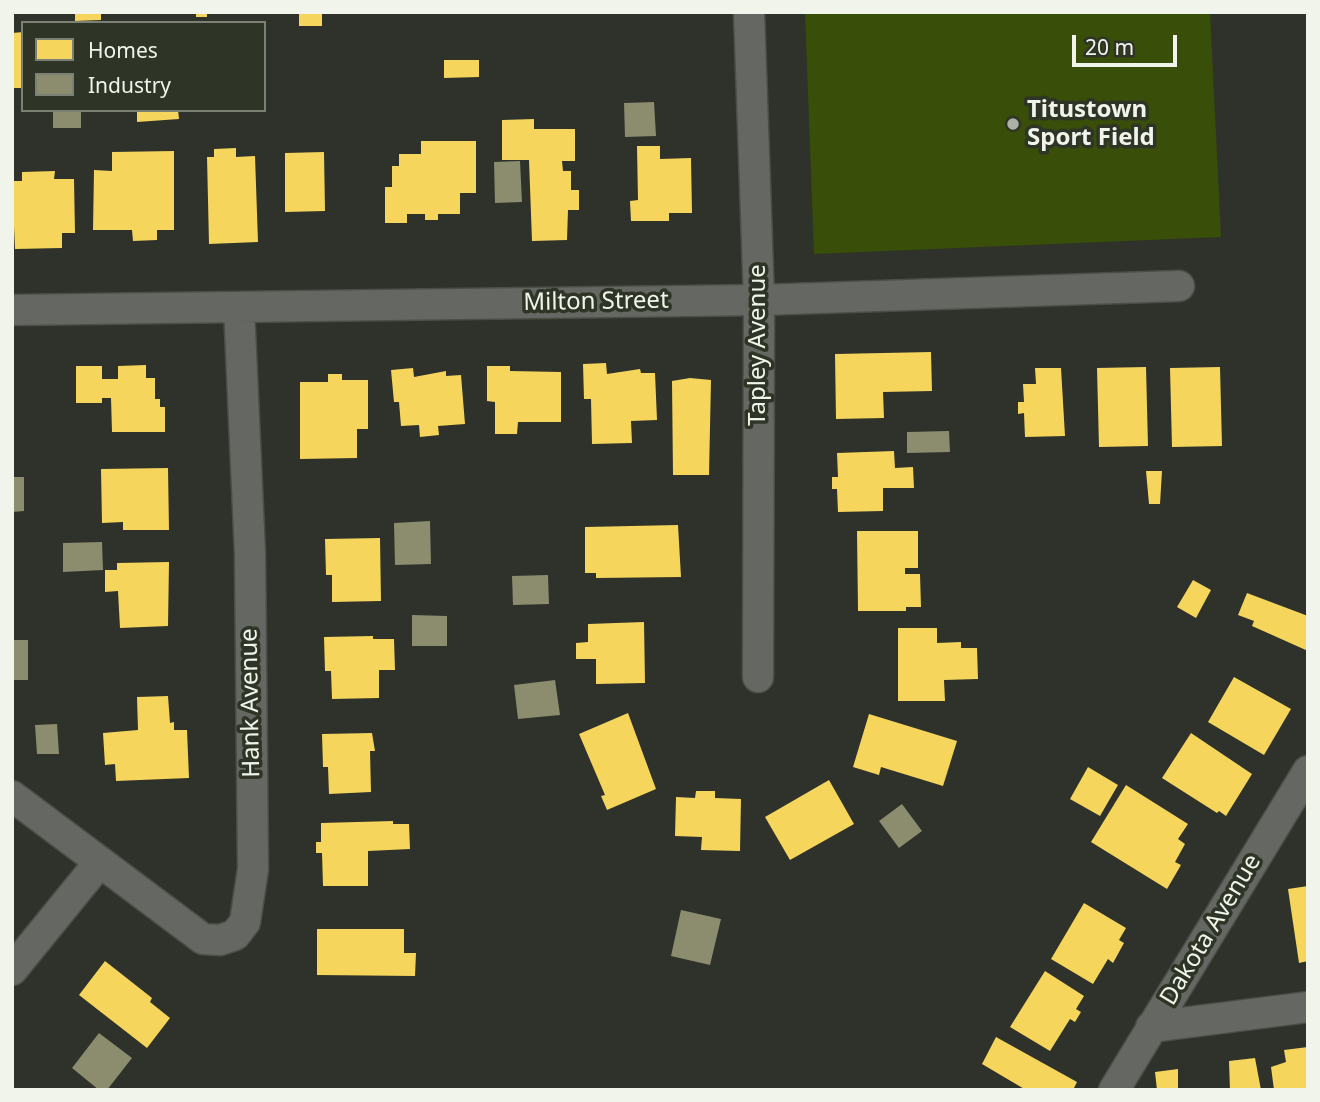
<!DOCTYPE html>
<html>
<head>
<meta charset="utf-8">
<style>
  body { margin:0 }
  #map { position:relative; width:1320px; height:1102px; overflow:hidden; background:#2e322a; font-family:"Noto Sans",sans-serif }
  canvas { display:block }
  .frame { position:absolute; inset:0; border:14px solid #f0f4eb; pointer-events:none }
  .legend { position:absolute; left:21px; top:21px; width:245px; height:91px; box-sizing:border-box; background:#2f3526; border:2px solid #7c8175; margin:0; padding:9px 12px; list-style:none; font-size:21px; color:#f0f4eb }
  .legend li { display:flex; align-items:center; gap:14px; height:35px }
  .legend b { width:35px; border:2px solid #7c8175 }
  .scale { position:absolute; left:1072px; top:35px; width:105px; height:32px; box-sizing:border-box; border:4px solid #f0f4eb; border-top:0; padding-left:9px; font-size:21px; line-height:24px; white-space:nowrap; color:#f0f4eb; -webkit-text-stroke:5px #2f3526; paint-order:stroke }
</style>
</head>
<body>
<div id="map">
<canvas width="1320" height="1102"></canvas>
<div class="frame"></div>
<ul class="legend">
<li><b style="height:19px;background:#f6d55c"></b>Homes</li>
<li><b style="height:19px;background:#8c8c6e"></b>Industry</li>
</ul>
<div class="scale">20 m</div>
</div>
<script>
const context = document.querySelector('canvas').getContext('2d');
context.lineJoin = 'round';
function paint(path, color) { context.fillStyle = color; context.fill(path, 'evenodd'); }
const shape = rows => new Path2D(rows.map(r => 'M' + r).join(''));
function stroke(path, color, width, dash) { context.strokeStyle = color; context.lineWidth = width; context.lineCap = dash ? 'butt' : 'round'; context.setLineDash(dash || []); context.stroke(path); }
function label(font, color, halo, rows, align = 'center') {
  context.font = font + ' "Noto Sans",sans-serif'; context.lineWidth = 7; context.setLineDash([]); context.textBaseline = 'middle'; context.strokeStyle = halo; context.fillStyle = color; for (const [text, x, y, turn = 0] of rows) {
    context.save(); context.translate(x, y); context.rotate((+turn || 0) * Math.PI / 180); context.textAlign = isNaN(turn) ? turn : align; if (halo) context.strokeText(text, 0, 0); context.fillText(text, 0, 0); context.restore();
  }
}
const green = shape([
  [805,12,1210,12,1221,237,814,254]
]);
const homes = shape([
  [75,12,101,12,101,20,75,21],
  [196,12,207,12,207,17,196,17],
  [299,12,322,12,322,26,299,26],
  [23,32,23,88,12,88,12,33],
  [444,60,479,60,479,77,444,78],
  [137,110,178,110,179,119,137,122],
  [534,119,534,129,575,129,575,161,562,161,563,171,571,171,571,190,579,190,579,210,568,210,567,240,532,241,529,160,502,160,502,120],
  [421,141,476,141,476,193,460,193,460,214,438,214,438,220,425,220,425,214,407,214,407,223,385,223,385,187,392,187,392,166,399,166,399,154,421,154],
  [637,146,660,146,660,159,691,158,692,213,669,213,669,221,631,221,630,201,638,200],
  [236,148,236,157,255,156,258,242,209,244,207,157,214,157,214,149],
  [174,151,174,230,157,230,157,240,133,241,132,230,93,230,94,170,112,171,112,152],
  [324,152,325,211,285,212,285,153],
  [55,171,54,179,74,179,75,233,62,233,62,248,15,249,12,181,22,181,22,172],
  [931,352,932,391,883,392,884,418,836,419,835,354],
  [606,363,607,374,640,369,641,373,655,373,657,420,631,421,632,443,592,444,591,399,584,399,583,364],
  [146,365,146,378,155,378,155,399,160,399,160,407,165,407,165,432,112,432,111,398,102,398,102,403,76,403,76,366,102,366,102,379,118,379,118,366],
  [487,366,510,366,510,371,561,372,561,422,518,422,517,434,495,434,495,402,487,401],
  [1146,367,1148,446,1099,447,1097,368],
  [1220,367,1222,446,1172,447,1170,368],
  [413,368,414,377,446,371,446,376,461,375,465,424,438,426,439,435,420,437,419,425,401,426,399,402,394,402,391,370],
  [1035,368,1061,368,1065,436,1025,437,1024,413,1018,414,1018,402,1024,402,1023,384,1036,384],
  [328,374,342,374,342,380,368,380,368,429,357,429,357,458,300,459,300,382,328,382],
  [690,378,711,380,709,475,673,475,672,381],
  [894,451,895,468,913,467,914,488,883,488,883,511,838,512,837,489,832,489,832,477,838,477,837,453],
  [168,468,169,530,123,530,123,522,102,523,101,469],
  [1146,471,1162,471,1160,504,1149,504],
  [678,525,681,577,596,578,596,573,585,573,585,527],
  [857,531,918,531,918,568,905,568,905,574,920,574,921,607,906,607,906,611,858,611],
  [380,538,381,601,332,602,332,575,326,575,325,539],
  [169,562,168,626,120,628,118,591,105,592,105,570,117,570,117,563],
  [1193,580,1211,590,1196,618,1177,607],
  [1247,593,1308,616,1308,651,1252,626,1254,621,1238,615],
  [644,622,645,683,596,684,596,659,576,659,576,643,588,642,588,624],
  [898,628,937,628,937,643,961,642,961,648,977,648,978,679,944,680,945,701,898,701],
  [373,636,373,639,394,639,395,670,379,670,379,698,332,699,331,671,325,671,324,637],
  [1234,677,1291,709,1264,755,1208,722],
  [168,696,170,723,174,722,174,730,187,730,189,778,116,781,115,764,105,765,103,733,138,730,137,697],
  [628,713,656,789,607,810,601,796,605,795,579,734],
  [869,714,957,741,943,786,881,767,879,775,853,767],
  [372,733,375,751,370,751,371,792,329,794,328,767,323,767,322,734],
  [1191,733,1252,774,1226,816,1219,811,1217,813,1162,778],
  [1088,767,1118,785,1100,816,1070,799],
  [829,780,854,824,790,860,765,817],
  [1126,785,1188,824,1178,839,1185,844,1175,862,1181,865,1167,889,1091,842],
  [696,791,715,791,715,798,741,799,740,851,701,850,702,837,675,836,676,797,695,798],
  [393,821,393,824,409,824,410,849,368,851,368,886,323,886,322,853,316,853,316,842,321,842,321,823],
  [1308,886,1308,961,1299,963,1288,889],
  [1084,903,1126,928,1119,940,1124,943,1113,963,1108,959,1093,984,1051,959],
  [317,929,404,929,404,953,416,953,415,976,317,975],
  [105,961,152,998,150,1002,170,1018,147,1048,79,995],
  [1045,971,1084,996,1076,1009,1081,1012,1075,1022,1070,1019,1050,1051,1010,1027],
  [996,1037,1077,1082,1073,1090,1026,1090,982,1064],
  [1308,1047,1308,1090,1274,1090,1271,1067,1286,1062,1284,1050],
  [1255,1058,1261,1090,1230,1090,1229,1061],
  [1178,1069,1178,1090,1157,1090,1155,1072]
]);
const industry = shape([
  [654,102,656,136,625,137,624,103],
  [53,110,81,110,81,128,53,128],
  [520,161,522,202,495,203,494,162],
  [949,431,950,452,907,453,907,432],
  [12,477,24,477,24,511,12,512],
  [430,521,431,564,395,565,394,523],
  [102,542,103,570,63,572,63,543],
  [548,575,549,604,513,605,512,576],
  [412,615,447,616,447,646,412,646],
  [12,640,28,640,28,680,12,680],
  [555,680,560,715,518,719,514,685],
  [57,724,59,754,37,754,35,725],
  [902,804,922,831,899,848,879,821],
  [681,910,721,919,710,965,671,956],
  [99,1033,132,1058,107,1090,99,1090,72,1068]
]);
const street = shape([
  [749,12,759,300,758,677],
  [12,310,759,300,1179,286],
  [12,796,203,939,220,940,235,935,245,922,253,869,250,554,239,307],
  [12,970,99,863],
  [1151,1027,1308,1007],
  [1114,1090,1308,771]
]);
const markers = [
  [1013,124,7,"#acb0a7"]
];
const poiNames = [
  ["Titustown",1027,110],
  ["Sport Field",1027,138]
];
const streetNames = [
  ["Milton Street",596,302,-1],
  ["Tapley Avenue",758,345,-90],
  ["Hank Avenue",251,703,-91],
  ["Dakota Avenue",1211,930,-59]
];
paint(green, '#394e09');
paint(homes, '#f6d55c');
paint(industry, '#8c8c6e');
stroke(street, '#4a4e46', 33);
stroke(street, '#656862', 30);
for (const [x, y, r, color] of markers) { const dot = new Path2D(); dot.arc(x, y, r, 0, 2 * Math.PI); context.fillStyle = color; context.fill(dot); stroke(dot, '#2f3526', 2.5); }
label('bold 24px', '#f0f4eb', '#2f3526', poiNames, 'left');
label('24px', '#f0f4eb', '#2f3526', streetNames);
</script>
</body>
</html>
